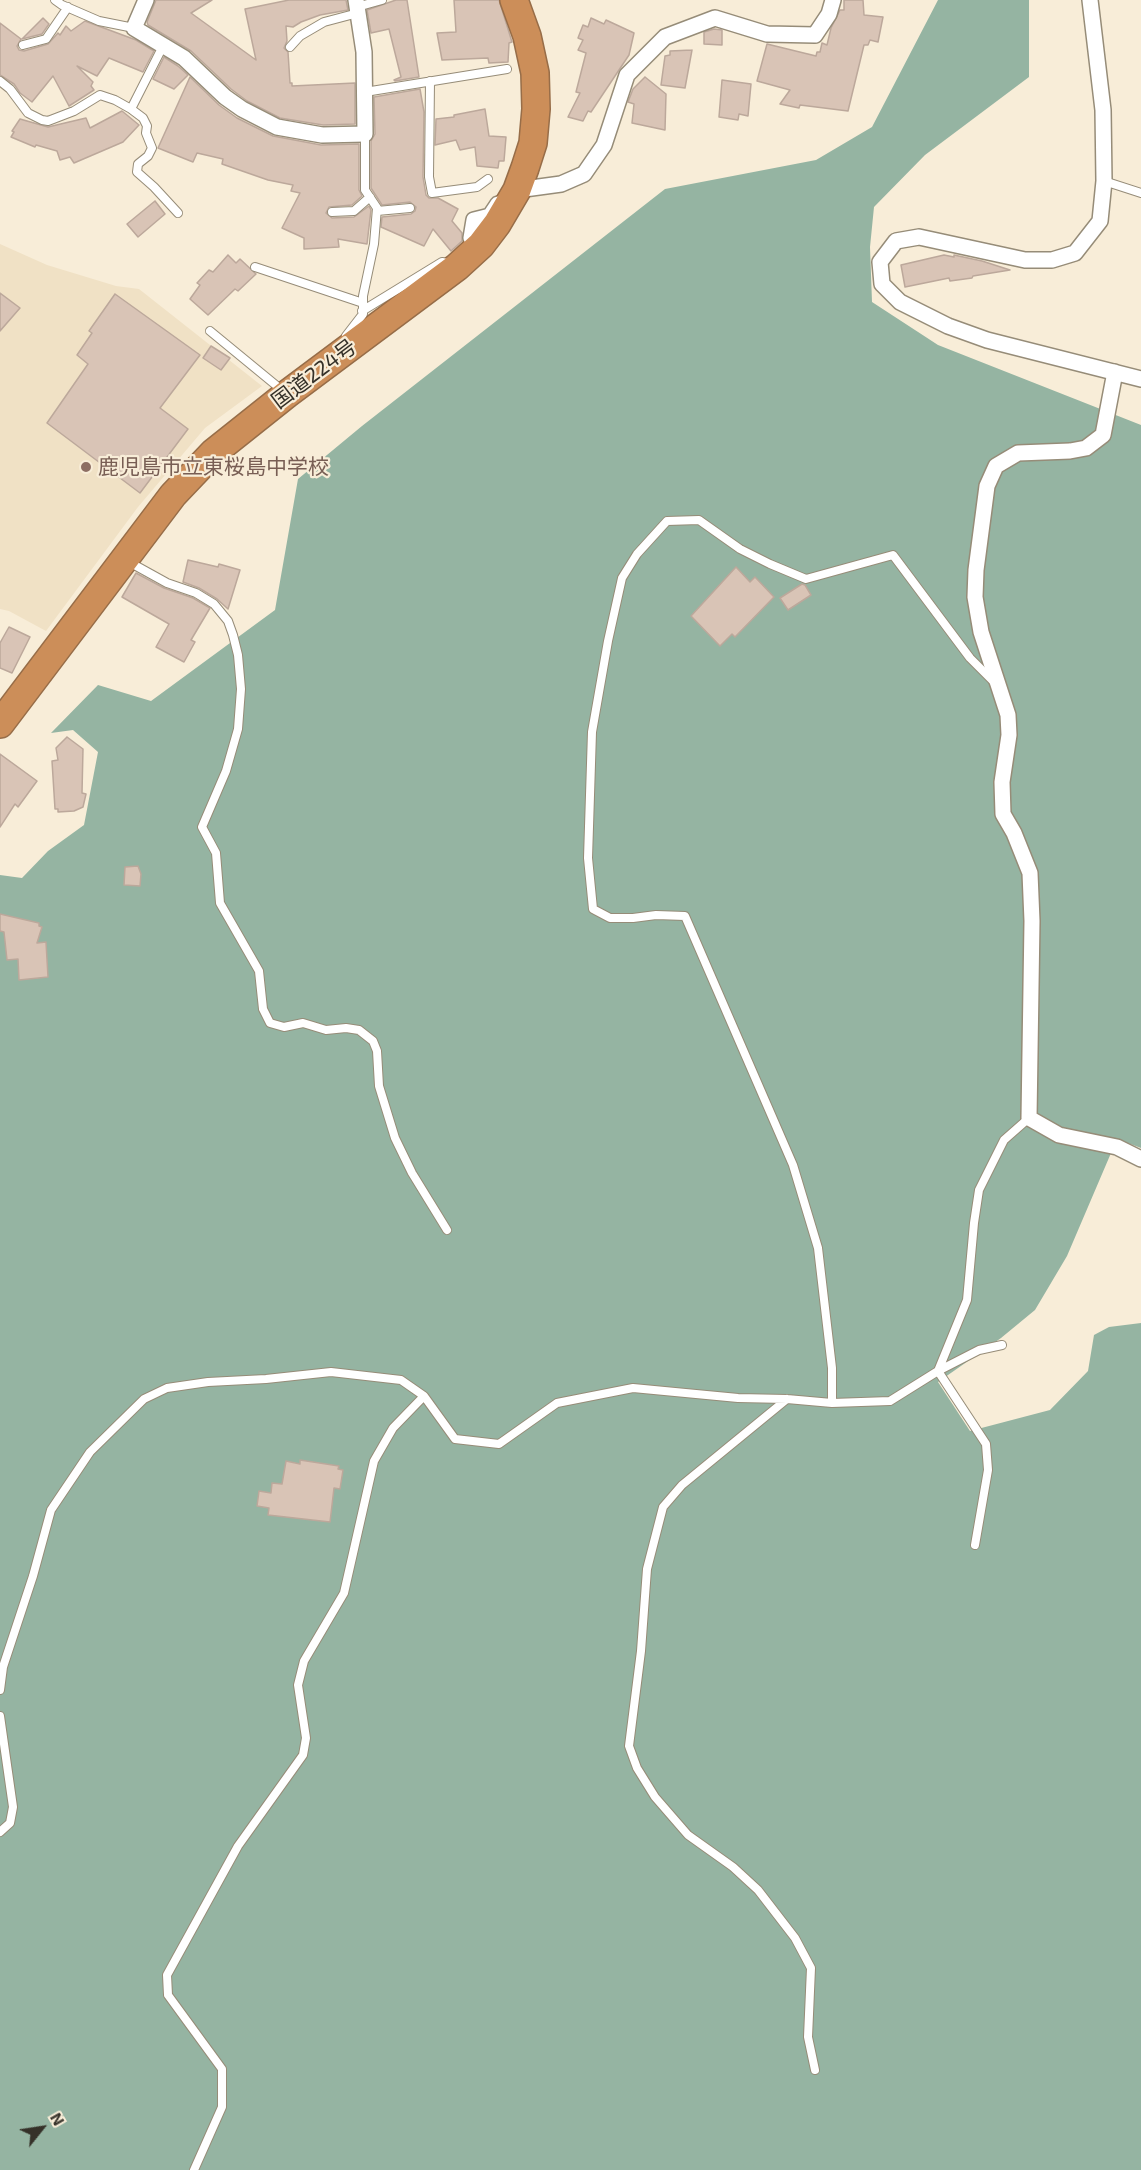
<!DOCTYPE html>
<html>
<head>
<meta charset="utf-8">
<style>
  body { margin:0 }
  #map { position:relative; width:1141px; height:2170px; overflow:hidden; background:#f8edd8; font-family:"Exo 2",sans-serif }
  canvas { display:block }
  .north { position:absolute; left:12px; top:2098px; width:60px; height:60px; -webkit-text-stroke:4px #f8edd8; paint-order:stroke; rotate:60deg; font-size:16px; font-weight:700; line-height:24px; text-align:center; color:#353129 }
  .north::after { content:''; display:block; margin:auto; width:21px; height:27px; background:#353129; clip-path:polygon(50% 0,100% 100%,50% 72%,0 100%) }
</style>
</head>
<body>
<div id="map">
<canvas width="1141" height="2170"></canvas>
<div class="north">N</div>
</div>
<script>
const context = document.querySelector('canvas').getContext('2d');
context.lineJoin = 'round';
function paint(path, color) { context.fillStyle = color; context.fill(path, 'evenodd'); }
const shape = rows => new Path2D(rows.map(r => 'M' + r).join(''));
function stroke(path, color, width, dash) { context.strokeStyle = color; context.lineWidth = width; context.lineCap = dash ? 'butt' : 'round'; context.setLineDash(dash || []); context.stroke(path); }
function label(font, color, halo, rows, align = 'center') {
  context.font = font + ' "Exo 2","Noto Sans JP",sans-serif'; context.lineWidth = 4.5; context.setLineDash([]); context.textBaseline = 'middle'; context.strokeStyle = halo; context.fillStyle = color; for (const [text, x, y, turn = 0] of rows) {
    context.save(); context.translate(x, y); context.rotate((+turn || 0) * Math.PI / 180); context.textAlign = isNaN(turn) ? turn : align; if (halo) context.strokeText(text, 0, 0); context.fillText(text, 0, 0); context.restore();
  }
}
const built = shape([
  [0,244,47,265,116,286,139,289,262,386,205,428,138,507,46,631,9,611,0,609]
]);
const forest = shape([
  [938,0,1029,0,1029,77,925,155,874,207,870,247,872,302,938,345,1141,425,1141,1148,1117,1139,1067,1256,1035,1310,1001,1338,938,1382,970,1431,1050,1410,1088,1371,1094,1335,1109,1327,1141,1323,1141,2170,0,2170,0,875,22,878,48,851,84,825,98,752,73,730,51,733,98,685,151,701,275,610,298,479,362,426,665,189,816,160,872,127]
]);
const building = shape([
  [156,0,212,0,191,13,256,60,245,9,289,0,346,0,348,10,320,15,301,22,293,27,286,26,287,41,284,48,288,52,290,83,292,83,292,86,355,83,355,124,323,125,280,118,247,101,231,89,191,51,148,25,147,22,156,0],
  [396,0,407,0,419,77,395,81,394,80,401,77,389,29,371,33,367,10,396,0],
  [454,0,499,0,512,42,509,43,508,62,489,63,488,58,442,60,437,33,456,32,454,0],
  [844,0,863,0,864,15,883,17,878,42,870,40,868,45,864,45,848,111,800,105,799,108,780,104,790,90,757,81,767,44,816,56,817,52,820,52,822,43,827,45,831,28,840,10,844,10,844,0],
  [43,18,49,24,42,34,22,39,43,18],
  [591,18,604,24,606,20,634,33,629,55,591,112,588,111,583,121,568,117,580,93,576,92,586,53,578,50,583,40,578,38,583,25,588,27,591,18],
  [85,21,136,40,154,51,143,72,109,58,97,76,77,66,93,82,91,86,94,90,69,106,53,76,32,102,20,93,14,84,0,75,0,23,21,39,17,46,19,50,24,51,48,44,58,33,60,35,66,26,71,31,85,21],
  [714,29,722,30,722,45,704,44,704,32,714,29],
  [692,50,685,88,661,85,665,56,670,55,670,51,692,50],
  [164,57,178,66,188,75,174,89,153,79,164,57],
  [190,77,219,105,237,118,273,136,321,145,359,144,359,190,362,196,352,205,329,207,326,213,332,218,354,217,369,206,371,210,367,244,338,239,339,247,304,249,304,238,282,228,300,193,291,191,293,185,268,180,222,164,223,159,197,153,193,162,158,148,190,77],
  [645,77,666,94,665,130,632,123,634,104,628,102,633,89,645,77],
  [722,80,751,84,748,116,739,114,738,120,719,117,722,80],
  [420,89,424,112,423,177,426,195,429,198,438,198,458,209,452,221,462,233,462,241,451,251,433,229,424,246,381,227,382,217,411,214,415,211,416,207,410,202,382,205,371,188,371,141,375,134,374,97,420,89],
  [485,109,489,136,506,137,504,161,499,161,498,168,477,166,475,147,460,150,456,140,435,145,436,119,454,117,454,115,485,109],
  [122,111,139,125,123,142,74,163,70,157,60,160,57,151,36,145,35,147,11,137,14,132,12,131,20,119,48,127,86,118,90,128,122,111],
  [155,201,165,214,138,237,127,224,155,201],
  [228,255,236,263,240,259,256,274,238,291,235,289,208,315,190,299,200,285,197,283,209,270,213,272,228,255],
  [944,255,954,257,954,255,982,261,1010,270,973,276,972,278,950,281,949,278,905,287,901,265,944,255],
  [0,293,20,308,0,331,0,293],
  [115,294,200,355,160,408,188,429,140,493,47,423,88,364,77,355,92,333,89,331,115,294],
  [211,346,230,358,221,370,203,358,211,346],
  [188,560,218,567,219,564,240,570,228,609,217,599,199,588,183,582,188,560],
  [736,567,750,582,755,577,774,597,735,637,732,634,720,646,691,616,736,567],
  [136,573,164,588,193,598,210,608,191,640,195,642,184,662,156,647,169,624,122,597,136,573],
  [802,584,805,585,811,595,788,610,780,598,802,584],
  [9,627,30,637,12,673,0,668,0,643,9,627],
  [67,737,83,749,82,793,86,794,83,807,74,811,58,812,58,809,55,809,52,761,58,760,56,748,67,737],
  [0,754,37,781,18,807,15,804,0,827,0,754],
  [138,866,141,874,140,886,124,885,125,867,138,866],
  [0,914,39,923,39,926,42,927,37,943,46,942,48,977,19,980,18,959,7,960,4,932,0,931,0,914],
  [300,1460,339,1466,338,1469,343,1470,340,1489,334,1488,330,1522,268,1515,269,1508,257,1506,259,1491,271,1493,272,1483,282,1484,286,1461,300,1464,300,1460]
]);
const lane = shape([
  [55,0,62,5,99,21,134,28],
  [357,7,382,0],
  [23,45,46,39,68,7],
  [290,47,300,36,324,22,358,13],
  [0,81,10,89,28,113,42,120,48,121,74,111,100,95,115,100,131,109,143,118,147,126,146,133,152,148,148,156,138,164,137,172,154,187,178,213],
  [430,81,429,177,432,193,477,187,488,179],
  [365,92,507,69],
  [131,109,163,46],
  [1104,181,1141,193],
  [377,211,410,208],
  [332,212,354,211,370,197],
  [255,267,363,303],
  [362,311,442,262,447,263],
  [210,331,283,391],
  [346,336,363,314,363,296,374,244,377,208,365,190,365,134],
  [129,562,167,583,196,593,214,604,228,621,233,635,238,655,241,689,238,729,226,771,202,827,216,853,220,903,259,971,263,1009,270,1023,284,1027,303,1023,326,1030,346,1028,359,1030,373,1041,377,1051,379,1086,395,1138,412,1173,447,1230],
  [787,1399,682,1485,663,1507,647,1569,641,1651,629,1746,637,1768,655,1797,688,1835,733,1867,758,1890,795,1938,811,1968,808,2037,815,2070],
  [832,1403,832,1368,818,1248,793,1165,685,916,656,915,633,918,610,918,593,909,588,858,592,732,608,641,622,578,637,554,667,521,699,520,740,549,770,564,806,579,893,555,970,658,995,683],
  [975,1545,988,1470,986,1444,938,1371,979,1350,1002,1345],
  [0,1690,3,1667,33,1576,51,1510,90,1452,144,1399,167,1388,208,1382,266,1379,331,1372,401,1380,424,1396,455,1439,499,1444,557,1403,633,1388,738,1398,787,1399,832,1403,890,1401,938,1371,967,1300,974,1223,979,1190,1004,1140,1029,1118],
  [0,1716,13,1807,10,1823,0,1832],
  [194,2170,222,2107,222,2069,168,1995,167,1975,238,1846,303,1755,306,1738,298,1685,304,1661,344,1593,374,1461,393,1428,424,1396]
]);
const street = shape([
  [146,0,134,28,184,58,225,97,242,109,277,127,322,135,365,134,364,52,356,0],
  [1090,0,1103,110,1104,181,1100,221,1075,253,1052,260,1025,260,919,237,896,241,880,262,882,284,900,302,948,326,987,340,1141,379],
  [517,190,561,184,584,174,604,145,627,75,665,37,715,18,767,34,815,35,829,14,833,0],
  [471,238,474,220,490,216,498,204],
  [1115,372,1103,435,1086,448,1070,451,1018,453,996,466,987,486,976,570,975,597,981,632,1008,715,1009,735,1002,782,1003,814,1014,833,1030,873,1032,921,1029,1118,1059,1135,1117,1147,1141,1159]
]);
const highway = shape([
  [0,724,173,495,213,453,287,394,457,267,481,245,497,224,517,190,525,168,533,143,536,109,535,73,527,36,514,0]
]);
const markers = [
  [86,467,6,"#8d6e63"]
];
const streetNames = [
  ["国道224号",314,374,-37]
];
const educationNames = [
  ["鹿児島市立東桜島中学校",98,467]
];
paint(built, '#f0e1c5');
paint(forest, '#95b4a2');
paint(building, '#d9c4b6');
stroke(building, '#bca89b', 1.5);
stroke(lane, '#968c78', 10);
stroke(street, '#968c78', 18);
stroke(highway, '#976d48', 30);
stroke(lane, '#fff', 8);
stroke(street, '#fff', 15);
stroke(highway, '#cc8e59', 27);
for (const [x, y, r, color] of markers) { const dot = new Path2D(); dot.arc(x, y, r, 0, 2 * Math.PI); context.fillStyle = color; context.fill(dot); stroke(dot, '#f8edd8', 2); }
label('21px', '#353129', '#f8edd8', streetNames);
label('21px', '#785e54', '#f8edd8', educationNames, 'left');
</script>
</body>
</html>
